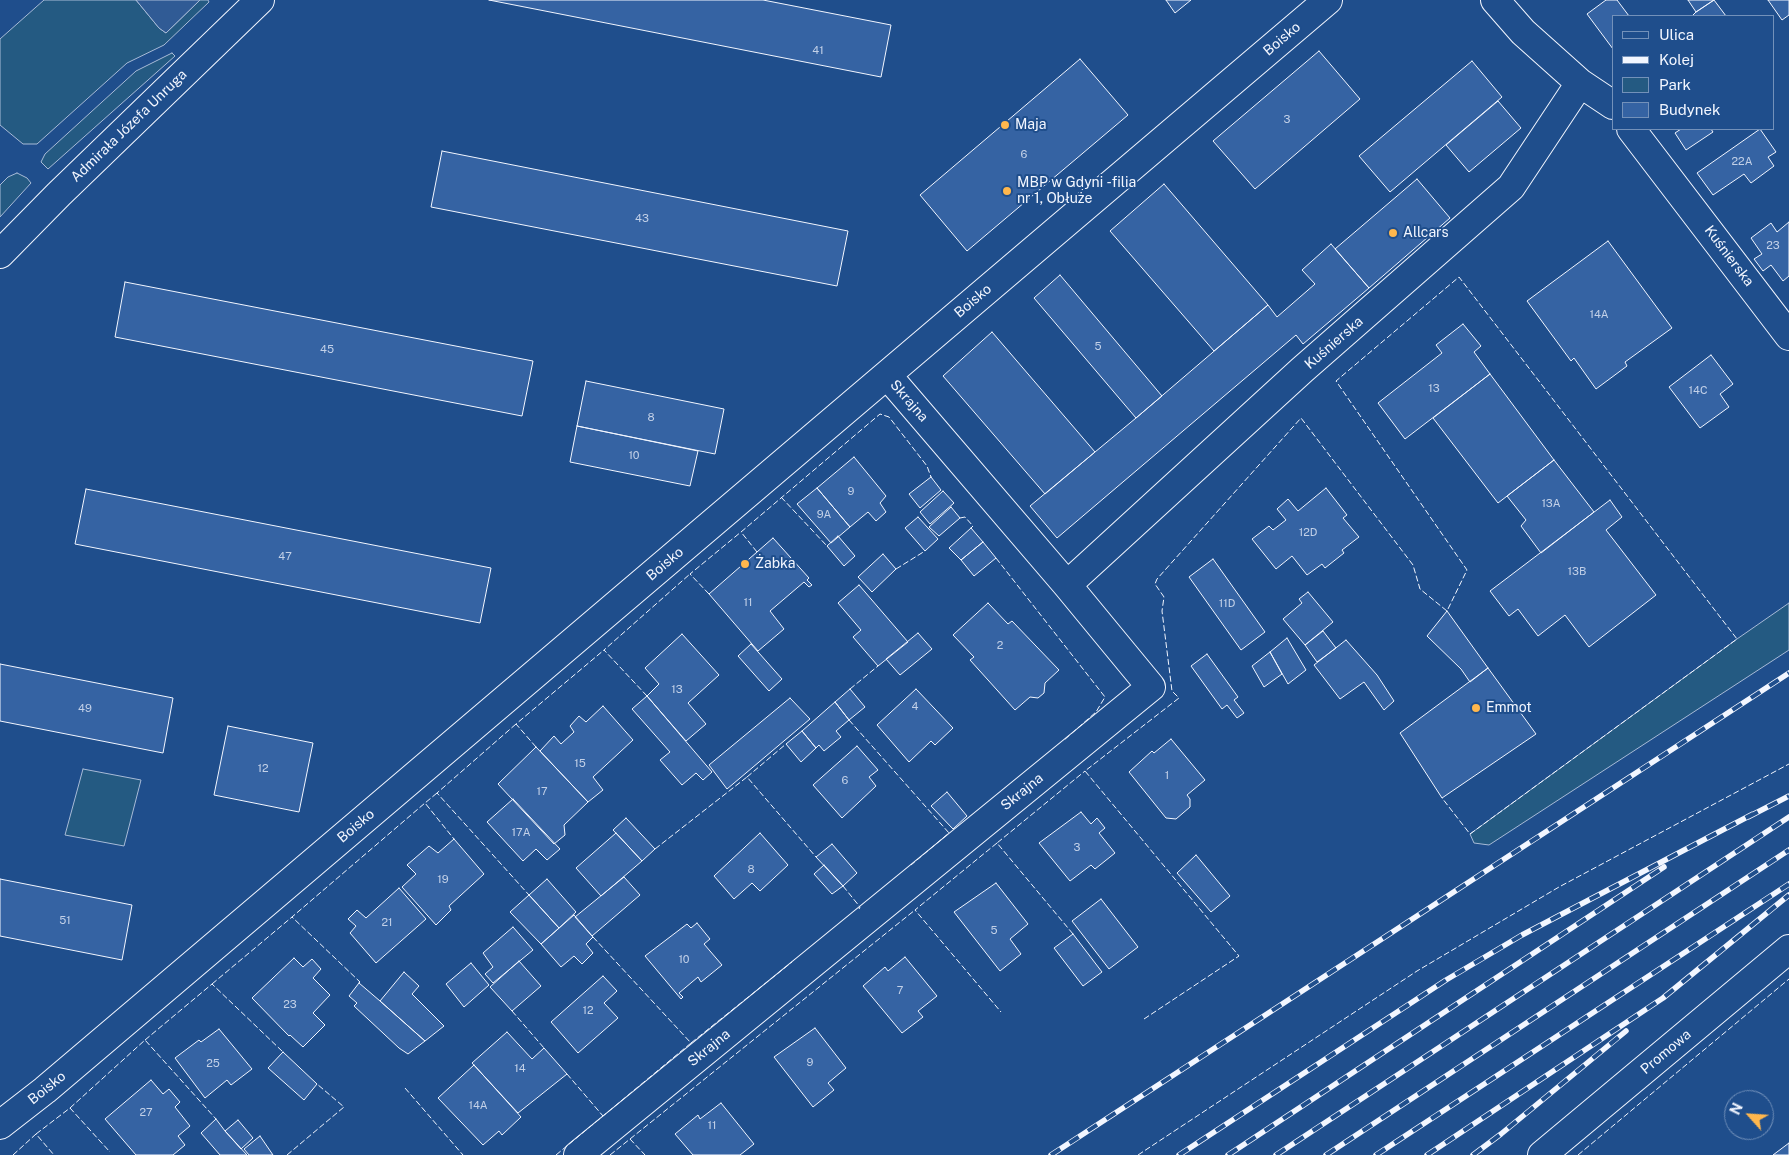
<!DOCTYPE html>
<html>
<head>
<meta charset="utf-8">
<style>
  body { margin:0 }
  #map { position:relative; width:1789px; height:1155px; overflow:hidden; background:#1f4e8c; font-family:"Public Sans",sans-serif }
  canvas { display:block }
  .legend { position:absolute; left:1612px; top:15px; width:162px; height:115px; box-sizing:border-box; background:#1f4e8c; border:1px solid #7391ba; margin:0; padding:6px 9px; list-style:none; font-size:15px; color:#f2f6ff }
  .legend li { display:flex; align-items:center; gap:10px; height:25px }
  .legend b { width:25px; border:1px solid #7391ba }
  .north { position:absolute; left:1724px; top:1090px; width:50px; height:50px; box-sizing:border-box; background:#1f4e8c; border:1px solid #7391ba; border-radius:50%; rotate:296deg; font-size:14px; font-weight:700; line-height:20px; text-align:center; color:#f2f6ff }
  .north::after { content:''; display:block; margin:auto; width:18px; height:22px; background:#ffb74d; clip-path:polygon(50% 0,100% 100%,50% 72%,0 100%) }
</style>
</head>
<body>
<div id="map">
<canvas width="1789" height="1155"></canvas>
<ul class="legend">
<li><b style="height:6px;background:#1f4e8c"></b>Ulica</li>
<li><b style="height:6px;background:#f2f6ff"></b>Kolej</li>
<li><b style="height:14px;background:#245a82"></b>Park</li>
<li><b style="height:14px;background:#3563a3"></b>Budynek</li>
</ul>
<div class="north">N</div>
</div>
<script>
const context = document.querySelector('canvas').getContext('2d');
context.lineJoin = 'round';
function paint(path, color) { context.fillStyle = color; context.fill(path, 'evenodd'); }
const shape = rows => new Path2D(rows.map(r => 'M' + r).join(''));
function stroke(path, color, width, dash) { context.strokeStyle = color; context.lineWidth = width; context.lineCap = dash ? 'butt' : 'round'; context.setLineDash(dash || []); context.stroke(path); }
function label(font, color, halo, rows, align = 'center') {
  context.font = font + ' "Public Sans",sans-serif'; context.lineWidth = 4; context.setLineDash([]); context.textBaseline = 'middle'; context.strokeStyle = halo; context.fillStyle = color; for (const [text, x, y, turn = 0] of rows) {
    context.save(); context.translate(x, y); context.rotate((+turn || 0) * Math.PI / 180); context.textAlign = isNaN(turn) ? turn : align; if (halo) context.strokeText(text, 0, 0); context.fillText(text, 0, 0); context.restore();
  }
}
const green = shape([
  [44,0,136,0,159,28,166,33,200,0,208,0,209,2,164,45,127,63,37,144,23,144,0,125,0,39,44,0],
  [172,53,175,56,48,169,41,162,45,154,136,71,172,53],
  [17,173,27,178,31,183,0,217,0,185,8,177,17,173],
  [1789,603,1789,650,1489,845,1474,843,1470,834,1737,639,1789,603],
  [83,769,141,780,124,846,65,835,83,769]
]);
const parking = shape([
  [136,0,200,0,166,33,159,28,136,0]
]);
const building = shape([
  [489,0,763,0,891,25,881,77,489,0],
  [1166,0,1191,0,1175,13,1166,0],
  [1606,0,1617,0,1629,16,1613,16,1613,49,1587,14,1606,0],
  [1688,0,1714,0,1696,12,1688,0],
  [1714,0,1726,16,1692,16,1696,12,1714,0],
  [1768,0,1789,0,1789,15,1782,20,1768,0],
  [1319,51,1360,99,1255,189,1213,141,1319,51],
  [1080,59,1128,115,967,251,920,195,1080,59],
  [1472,61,1502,97,1390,192,1359,156,1472,61],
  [1498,101,1521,128,1469,172,1446,145,1498,101],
  [1681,129,1711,129,1713,132,1686,150,1675,133,1681,129],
  [1760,129,1776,152,1768,157,1774,166,1751,183,1744,174,1713,195,1697,173,1760,129],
  [442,151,848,231,837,286,431,207,442,151],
  [1417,179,1450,218,1369,288,1335,249,1417,179],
  [1164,184,1268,305,1214,351,1110,231,1164,184],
  [1789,222,1789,276,1783,281,1771,265,1763,271,1754,259,1762,254,1751,238,1771,223,1777,232,1789,222],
  [1608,241,1672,328,1625,362,1627,366,1596,389,1574,358,1571,361,1527,301,1608,241],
  [1331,244,1369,288,1303,344,1296,335,1057,538,1030,506,1136,418,1268,305,1277,317,1315,284,1302,270,1331,244],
  [1060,275,1162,396,1136,418,1034,298,1060,275],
  [125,282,533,361,522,416,115,337,125,282],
  [1463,324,1481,346,1474,352,1490,374,1405,439,1378,403,1442,353,1436,345,1463,324],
  [992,332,1095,452,1045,494,943,376,992,332],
  [1711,355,1733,384,1720,394,1729,407,1700,428,1669,387,1711,355],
  [1490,374,1554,460,1498,503,1433,418,1490,374],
  [586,381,724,409,715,454,577,426,586,381],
  [577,426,698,451,690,486,570,462,577,426],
  [854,457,886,496,880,503,886,512,876,521,868,512,850,527,817,488,854,457],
  [1554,460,1594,512,1541,553,1521,526,1526,520,1507,496,1554,460],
  [931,477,941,490,920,508,909,494,931,477],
  [817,488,850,527,831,543,797,504,817,488],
  [1326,488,1347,515,1343,518,1359,537,1342,550,1344,553,1325,568,1322,564,1307,575,1292,556,1276,569,1252,539,1269,526,1273,530,1286,520,1277,509,1288,499,1298,511,1326,488],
  [86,489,491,568,480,623,75,544,86,489],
  [943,491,954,503,930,524,920,512,943,491],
  [1610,500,1622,517,1606,530,1656,595,1589,647,1565,615,1538,636,1518,609,1509,616,1490,591,1610,500],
  [951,507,960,518,939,536,929,527,951,507],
  [918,517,938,539,925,551,905,528,918,517],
  [971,528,983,542,961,560,949,548,971,528],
  [838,536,855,556,844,566,827,546,838,536],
  [773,538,809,578,807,580,812,585,809,587,804,582,770,611,784,629,758,651,709,594,773,538],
  [983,542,996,558,974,576,961,560,983,542],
  [883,554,896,569,872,592,858,577,883,554],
  [1213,559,1265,632,1241,650,1189,577,1213,559],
  [859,585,908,642,878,666,853,637,861,630,838,603,859,585],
  [1308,592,1333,622,1305,645,1283,619,1302,603,1299,599,1308,592],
  [988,603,1008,624,1012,621,1059,670,1045,683,1044,693,1038,698,1030,697,1015,710,970,660,974,657,953,635,988,603],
  [1447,611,1488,668,1470,682,1461,669,1427,636,1447,611],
  [1323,631,1336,648,1317,662,1305,645,1323,631],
  [918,633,932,649,900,675,886,659,918,633],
  [682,634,719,675,688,703,706,724,686,741,647,696,659,684,645,668,682,634],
  [1287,638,1306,670,1288,684,1270,652,1287,638],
  [1346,640,1377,675,1394,701,1384,710,1364,682,1340,699,1314,665,1346,640],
  [751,644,782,679,769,691,738,656,751,644],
  [1270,652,1282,674,1264,687,1252,666,1270,652],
  [1207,654,1238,697,1234,700,1244,713,1237,718,1227,705,1222,709,1191,666,1207,654],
  [0,664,173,698,163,753,0,721,0,664],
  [1488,668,1536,734,1442,798,1400,733,1488,668],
  [850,689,865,707,849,720,835,702,850,689],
  [916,689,953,728,935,745,931,741,909,762,877,725,916,689],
  [647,696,712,772,703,780,696,773,682,785,660,760,670,752,632,709,647,696],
  [790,698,810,719,727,789,709,765,790,698],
  [835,702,849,720,836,731,841,737,824,751,819,745,816,748,802,731,835,702],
  [603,706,633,740,593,777,603,790,588,802,540,751,554,736,561,744,574,732,570,726,579,716,586,722,603,706],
  [228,726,313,743,299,812,214,795,228,726],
  [802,731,816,748,801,762,786,744,802,731],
  [1171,739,1205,780,1187,795,1190,799,1190,807,1176,819,1166,818,1129,772,1152,751,1154,753,1171,739],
  [857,746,878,770,869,777,876,786,842,818,813,785,857,746],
  [536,747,588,802,564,825,565,835,554,844,498,784,536,747],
  [947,792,967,816,953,829,931,806,947,792],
  [513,799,560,849,547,860,536,849,523,861,487,822,513,799],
  [1081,812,1091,824,1097,818,1105,828,1099,833,1115,853,1095,869,1091,865,1070,881,1039,843,1081,812],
  [626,818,655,849,642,861,613,830,626,818],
  [616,833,642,861,601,896,576,868,616,833],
  [760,833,788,865,760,891,752,883,734,899,714,876,760,833],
  [454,839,484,874,449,906,451,910,436,925,402,887,416,874,407,865,429,846,438,853,454,839],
  [832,844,857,873,843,886,816,857,832,844],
  [1196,855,1230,896,1211,912,1177,873,1196,855],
  [824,865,843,886,832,894,814,874,824,865],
  [624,877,640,895,592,936,575,917,624,877],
  [0,879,132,905,122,960,0,936,0,879],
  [547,879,576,912,559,928,529,895,547,879],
  [996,883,1028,924,1010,939,1021,954,1000,971,954,912,996,883],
  [399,888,426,919,376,963,350,933,356,926,348,919,357,910,366,918,399,888],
  [529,895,559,928,541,944,510,912,529,895],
  [1101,899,1138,947,1109,969,1072,921,1101,899],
  [574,915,593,937,586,944,593,953,582,964,574,956,561,967,541,944,574,915],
  [697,923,710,939,704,944,722,965,701,982,698,977,679,993,683,997,681,999,645,956,687,924,691,928,697,923],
  [513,927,533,950,493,983,485,974,493,967,483,953,513,927],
  [1073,934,1102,972,1083,986,1054,948,1073,934],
  [905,957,937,996,918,1011,923,1017,902,1033,863,986,885,967,888,971,905,957],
  [294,958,303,967,312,959,321,969,313,978,330,995,313,1013,325,1025,303,1047,290,1035,289,1036,252,998,294,958],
  [519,961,541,986,512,1011,490,987,519,961],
  [471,963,489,985,464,1007,446,984,471,963],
  [404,972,419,986,412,994,444,1026,425,1041,380,1001,404,972],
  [603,976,617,991,604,1003,618,1018,578,1053,551,1022,603,976],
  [359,983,380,1001,425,1041,408,1054,399,1048,354,1006,357,1003,349,996,359,983],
  [815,1028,846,1068,828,1083,834,1090,813,1107,774,1057,815,1028],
  [219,1029,252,1069,231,1085,227,1080,205,1098,175,1058,199,1040,201,1042,219,1029],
  [507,1032,532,1059,544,1048,567,1074,518,1113,472,1063,507,1032],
  [283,1052,317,1084,304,1100,268,1068,283,1052],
  [474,1065,521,1117,502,1135,499,1131,483,1145,438,1098,474,1065],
  [151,1080,163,1094,169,1089,180,1102,175,1107,190,1126,178,1136,185,1145,173,1155,136,1155,105,1119,151,1080],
  [721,1103,754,1144,740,1155,693,1155,675,1134,698,1115,700,1119,721,1103],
  [216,1119,225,1131,247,1155,220,1155,201,1133,216,1119],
  [238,1120,253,1138,241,1149,225,1131,238,1120],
  [260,1136,273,1155,249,1155,244,1149,260,1136],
  [1789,1143,1789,1155,1773,1155,1789,1143]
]);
const street = shape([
  [1495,0,1523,32,1580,83,1613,105],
  [1631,129,1789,336],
  [1067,585,1302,370,1511,187,1580,83],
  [0,1125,45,1090,302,872,1328,0],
  [578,1155,1151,687,1067,585,887,375],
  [1542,1155,1789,949]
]);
const secondary = shape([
  [0,254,59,194,260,0]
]);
const rail = shape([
  [1748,817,1789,796],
  [1051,1155,1789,673],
  [1179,1155,1446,980,1522,935,1753,814],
  [1228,1155,1664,867],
  [1276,1155,1789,817],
  [1326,1155,1789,850],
  [1376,1155,1789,884],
  [1427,1155,1663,998,1789,895],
  [1473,1155,1501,1134,1626,1031]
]);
const fence = shape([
  [781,497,827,546],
  [960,518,965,517,973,526,971,528],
  [757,552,741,532,880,414,889,417,927,466,931,477],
  [996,558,1105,697,1096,712,1063,741],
  [896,569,925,551],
  [709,594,690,574,741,532],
  [850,689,878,666],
  [647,696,604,650,690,574],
  [849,720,949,833,911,865],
  [516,724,437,793,529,895],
  [536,747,516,724,604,650],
  [747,777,786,744],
  [437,793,425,803,454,839],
  [997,843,915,910,1001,1012],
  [655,849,747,777,816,857],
  [843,886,860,907,859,909],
  [1073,934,997,843,1085,771],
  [593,937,691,1043,603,1116],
  [359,983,360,982,292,917,425,803],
  [212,984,292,917],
  [512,1011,544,1048],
  [1144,1019,1239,956,1085,771,1179,698,1172,691,1162,611,1164,597,1155,584,1157,579,1301,418,1413,565,1420,589,1447,611,1467,570,1336,381,1459,277,1737,639,1470,834,1442,798],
  [145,1040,212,984,283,1052],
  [691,1043,792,962],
  [405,1088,463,1155],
  [70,1108,145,1040,216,1119],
  [36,1134,70,1108,110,1152],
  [630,1139,915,910],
  [13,1155,36,1134,54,1155],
  [287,1155,344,1107,317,1084],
  [556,1155,603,1116,567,1074],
  [610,1155,630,1139,645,1155],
  [1138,1155,1417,971,1559,887,1789,764],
  [1578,1155,1789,979]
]);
const markers = [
  [1005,125,5,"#ffb74d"],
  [1007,191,5,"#ffb74d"],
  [1393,233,5,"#ffb74d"],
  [745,564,5,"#ffb74d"],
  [1476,708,5,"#ffb74d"]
];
const numberNames = [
  ["41",818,51],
  ["3",1287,120],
  ["6",1024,155],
  ["22A",1742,162],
  ["43",642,219],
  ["23",1773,246],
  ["14A",1599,315],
  ["5",1098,347],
  ["45",327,350],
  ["13",1434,389],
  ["14C",1698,391],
  ["8",651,418],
  ["10",634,456],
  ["9",851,492],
  ["13A",1551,504],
  ["9A",824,515],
  ["12D",1308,533],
  ["47",285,557],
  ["13B",1577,572],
  ["11",748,603],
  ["11D",1227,604],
  ["2",1000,646],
  ["13",677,690],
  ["4",915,707],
  ["49",85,709],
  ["15",580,764],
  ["12",263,769],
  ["1",1167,776],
  ["6",845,781],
  ["17",542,792],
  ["17A",521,833],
  ["3",1077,848],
  ["8",751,870],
  ["19",443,880],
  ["51",65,921],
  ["21",387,923],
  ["5",994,931],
  ["10",684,960],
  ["7",900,991],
  ["23",290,1005],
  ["12",588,1011],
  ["9",810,1063],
  ["25",213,1064],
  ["14",520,1069],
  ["14A",478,1106],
  ["27",146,1113],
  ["11",712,1126]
];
const streetNames = [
  ["Boisko",1282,39,-40],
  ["Admirała Józefa Unruga",129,126,-44],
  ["Kuśnierska",1729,256,53],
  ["Boisko",973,301,-40],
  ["Kuśnierska",1334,343,-41],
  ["Skrajna",909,401,49],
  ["Boisko",665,564,-40],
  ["Skrajna",1022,792,-39],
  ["Boisko",356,826,-40],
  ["Skrajna",709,1048,-39],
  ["Promowa",1666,1052,-40],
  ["Boisko",47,1088,-39]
];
const poiNames = [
  ["Maja",1015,125],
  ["MBP w Gdyni -filia",1017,183],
  ["nr 1, Obłuże",1017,199],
  ["Allcars",1403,233],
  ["Żabka",755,564],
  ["Emmot",1486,708]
];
paint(green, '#245a82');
stroke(green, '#a8bbd7', 1);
paint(parking, '#305b95');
stroke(parking, '#a8bbd7', 1);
paint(building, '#3563a3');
stroke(building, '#f2f6ff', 1);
stroke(street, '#f2f6ff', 30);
stroke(secondary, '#f2f6ff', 30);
stroke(street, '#1f4e8c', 28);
stroke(secondary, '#1f4e8c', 28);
stroke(rail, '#f2f6ff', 5.5);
stroke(rail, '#1f4e8c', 4, [11]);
stroke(fence, '#f2f6ff', 1, [6, 2.5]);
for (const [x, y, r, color] of markers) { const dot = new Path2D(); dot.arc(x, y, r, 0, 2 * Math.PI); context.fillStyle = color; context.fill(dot); stroke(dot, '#1f4e8c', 2); }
label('11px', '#c3d1e8', null, numberNames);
label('14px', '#f2f6ff', '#1f4e8c', streetNames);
label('14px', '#f2f6ff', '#1f4e8c', poiNames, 'left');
</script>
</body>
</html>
